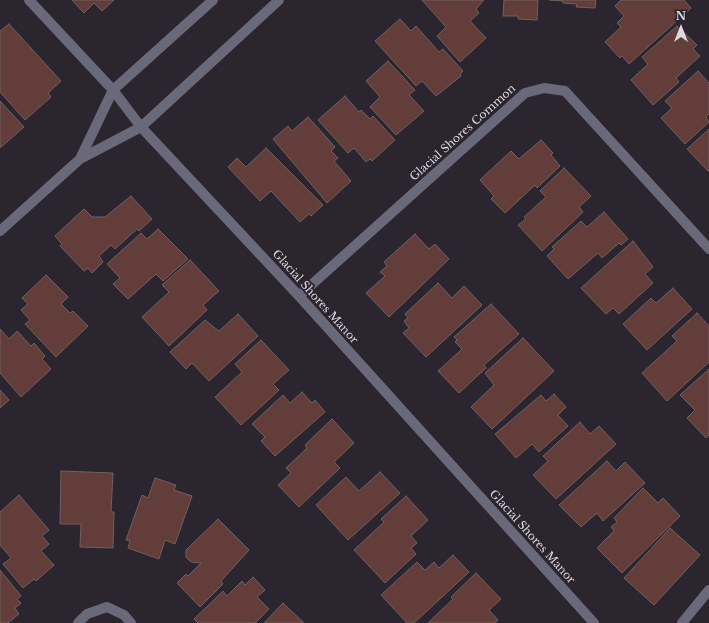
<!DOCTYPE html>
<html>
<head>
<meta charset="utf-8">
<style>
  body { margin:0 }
  #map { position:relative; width:709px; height:623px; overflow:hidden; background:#2b2530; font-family:"Libre Baskerville",serif }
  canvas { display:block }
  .north { position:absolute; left:661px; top:8px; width:40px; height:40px; -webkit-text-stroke:3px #2b2530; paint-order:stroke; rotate:0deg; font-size:11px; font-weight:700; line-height:16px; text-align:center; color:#ddd9e1 }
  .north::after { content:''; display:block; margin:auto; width:14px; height:18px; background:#ddd9e1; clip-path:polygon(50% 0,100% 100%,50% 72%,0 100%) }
</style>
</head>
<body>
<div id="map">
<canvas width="709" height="623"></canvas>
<div class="north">N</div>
</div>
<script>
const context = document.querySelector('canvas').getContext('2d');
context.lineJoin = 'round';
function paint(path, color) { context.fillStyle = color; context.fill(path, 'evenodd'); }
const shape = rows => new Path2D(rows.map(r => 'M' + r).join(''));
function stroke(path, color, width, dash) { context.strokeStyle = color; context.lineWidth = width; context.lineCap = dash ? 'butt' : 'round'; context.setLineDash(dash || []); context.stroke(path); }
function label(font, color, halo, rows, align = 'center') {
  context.font = font + ' "Libre Baskerville",serif'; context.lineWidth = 4; context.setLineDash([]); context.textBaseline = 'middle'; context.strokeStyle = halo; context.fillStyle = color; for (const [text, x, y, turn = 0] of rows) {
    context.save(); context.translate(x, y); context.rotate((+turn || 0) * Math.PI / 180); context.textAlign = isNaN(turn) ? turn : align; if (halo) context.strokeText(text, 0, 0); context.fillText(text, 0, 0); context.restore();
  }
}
const building = shape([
  [72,0,114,0,102,11,94,3,84,13,72,0],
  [422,0,484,0,476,9,479,13,470,21,486,38,460,62,437,36,446,27,422,0],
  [504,0,538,0,537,20,518,19,518,16,503,16,504,0],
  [550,0,596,0,595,8,576,7,577,4,563,3,563,1,550,0],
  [621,0,684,0,691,8,629,64,622,56,620,58,605,42,621,27,617,23,624,16,615,6,621,0],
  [400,19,411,31,416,26,439,52,443,49,463,71,460,74,461,76,436,96,422,81,416,86,375,41,400,19],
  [9,24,61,81,48,93,51,97,25,120,0,92,0,31,9,24],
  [677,26,697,45,693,49,700,56,676,78,679,82,653,105,631,80,648,64,642,57,677,26],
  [388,61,415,90,409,95,424,111,396,135,370,107,380,97,366,81,388,61],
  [698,71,709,83,709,114,706,117,709,122,685,144,661,118,672,108,665,101,698,71],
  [345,96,359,112,361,110,370,119,373,116,395,140,372,161,370,159,366,162,354,148,348,153,318,120,345,96],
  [0,101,24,127,0,148,0,101],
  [308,117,335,147,331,151,338,158,334,161,351,181,327,203,273,139,288,126,292,131,308,117],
  [709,129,709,170,708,171,687,149,709,129],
  [541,140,553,153,551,155,560,166,537,188,535,185,505,213,491,199,494,196,480,180,511,151,519,159,541,140],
  [266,148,323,205,311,216,309,214,300,222,271,191,260,201,228,167,237,158,246,167,266,148],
  [564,168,591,196,579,207,583,212,542,251,518,225,526,219,524,217,546,197,540,191,564,168],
  [131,196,152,219,139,231,137,229,115,249,111,245,99,256,103,262,92,273,88,268,84,271,60,246,62,244,55,236,84,209,92,217,105,217,131,196],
  [604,212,628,239,621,245,619,243,602,258,598,253,568,279,547,256,554,249,552,247,581,221,587,227,604,212],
  [158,229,188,259,163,281,156,274,128,299,113,284,120,278,107,264,141,233,147,239,158,229],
  [415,234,429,249,435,244,449,259,389,317,366,293,385,276,380,272,387,266,384,262,415,234],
  [633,241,653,267,645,274,653,283,619,314,613,308,606,314,581,288,633,241],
  [190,260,219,291,203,305,207,310,169,346,142,317,169,292,162,285,190,260],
  [46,275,68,297,61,304,70,313,73,311,88,326,56,357,25,324,30,320,21,310,28,304,22,298,46,275],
  [438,283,452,298,464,286,482,305,426,357,403,333,409,328,404,321,408,318,405,314,438,283],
  [673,288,692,309,647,350,623,324,651,298,656,303,673,288],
  [491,304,519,334,484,365,486,368,459,393,438,371,462,349,455,342,457,340,454,337,491,304],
  [697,313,709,326,709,362,667,401,642,373,677,341,672,336,697,313],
  [238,314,258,336,209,381,192,363,186,369,170,352,205,320,219,331,238,314],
  [0,329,9,339,17,331,31,346,34,343,45,356,42,359,51,369,21,397,0,373,0,329],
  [523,338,554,371,492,429,471,407,494,385,485,373,523,338],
  [261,340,289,370,273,384,279,390,241,425,215,397,242,372,235,364,261,340],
  [709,369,709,435,706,438,687,418,695,410,680,395,709,369],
  [0,390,9,400,0,408,0,390],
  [302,392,312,403,315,400,325,412,275,456,261,441,265,437,252,424,283,395,290,403,302,392],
  [554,394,566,407,558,415,568,426,539,452,532,444,516,458,495,434,541,395,546,401,554,394],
  [332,419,354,443,334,462,340,468,299,507,278,485,291,473,286,468,307,448,305,445,332,419],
  [580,422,590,434,599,426,616,444,556,499,533,475,548,461,543,456,580,422],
  [607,461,616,471,625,462,645,483,603,521,597,513,581,527,559,505,607,461],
  [61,471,113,473,111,512,114,512,113,548,80,547,81,524,60,524,61,471],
  [380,472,400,493,348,540,316,505,346,477,359,491,380,472],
  [155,478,176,485,174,490,192,496,175,544,165,540,159,559,128,548,130,541,126,540,142,495,148,498,155,478],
  [643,488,658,503,663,498,680,516,622,573,597,548,614,531,611,527,617,522,614,518,643,488],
  [19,495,49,530,42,536,49,544,41,551,54,565,36,581,34,579,23,588,3,564,11,558,0,545,0,512,19,495],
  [406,496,428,520,411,536,417,543,411,548,416,554,385,583,354,550,384,522,381,519,406,496],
  [218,519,249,550,221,581,223,584,200,607,177,583,186,574,188,576,201,563,191,562,186,557,186,550,218,519],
  [670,528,700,555,654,605,624,578,670,528],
  [453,555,469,572,414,623,407,623,381,595,417,562,425,570,434,562,439,568,453,555],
  [0,570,21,596,17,599,21,603,15,608,19,614,8,623,0,623,0,570],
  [476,573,501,599,489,610,498,620,495,623,428,623,453,599,451,597,476,573],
  [253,577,265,590,257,597,269,609,255,623,198,623,194,619,223,591,227,596,242,581,245,585,253,577],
  [283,603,304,623,264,623,283,603]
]);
const minor = shape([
  [29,0,113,90,141,127,299,296,594,623],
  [80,159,113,90,213,0],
  [0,231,80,159,141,127,279,0],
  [299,296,525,93,544,88,565,91,709,249],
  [78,623,87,614,107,607,124,615,131,623],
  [682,623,709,590]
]);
const streetNames = [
  ["Glacial Shores Common",463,133,-42],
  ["Glacial Shores Manor",315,297,48],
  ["Glacial Shores Manor",532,537,48]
];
paint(building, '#623d39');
stroke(building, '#71615f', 1);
stroke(minor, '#6a6979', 10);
label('11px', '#ddd9e1', '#2b2530', streetNames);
</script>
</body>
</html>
